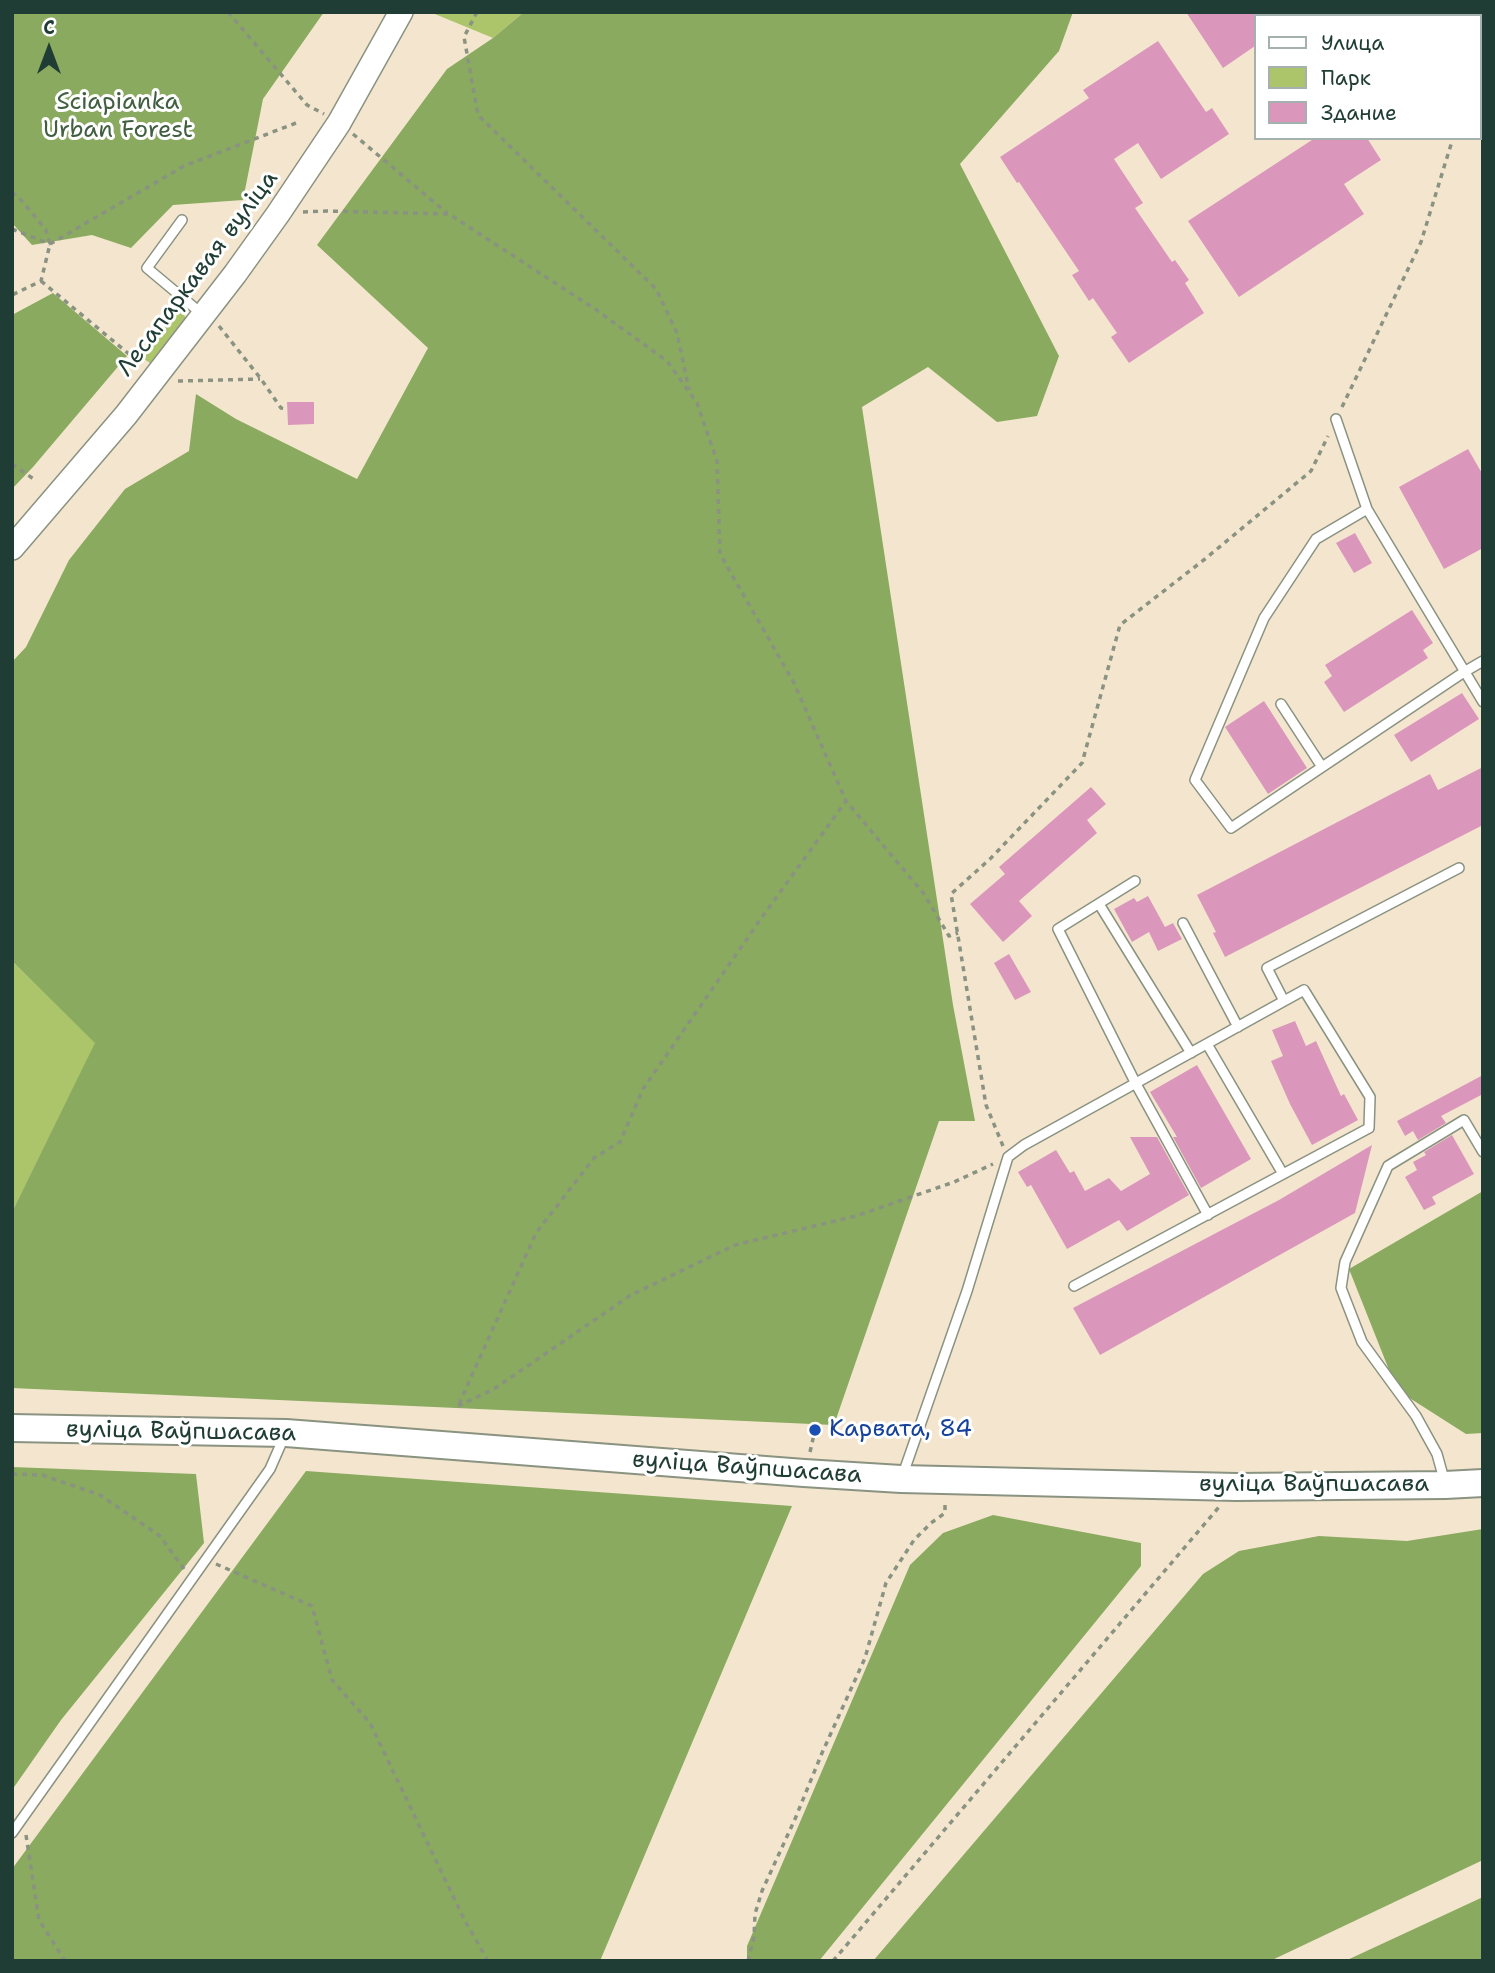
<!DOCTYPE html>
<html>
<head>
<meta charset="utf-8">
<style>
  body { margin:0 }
  #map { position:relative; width:1495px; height:1973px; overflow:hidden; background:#f4e6ce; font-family:"Shantell Sans",sans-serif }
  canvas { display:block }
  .frame { position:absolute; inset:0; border:14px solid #1f3d34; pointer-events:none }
  .legend { position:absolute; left:1254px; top:14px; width:228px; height:126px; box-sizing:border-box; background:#fff; border:2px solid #a5b1ae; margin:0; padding:9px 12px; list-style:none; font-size:21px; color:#1f3d34 }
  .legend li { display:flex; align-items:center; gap:14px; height:35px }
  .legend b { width:35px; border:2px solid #a5b1ae }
  .north { position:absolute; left:14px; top:14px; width:70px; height:70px; -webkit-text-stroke:5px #fff; paint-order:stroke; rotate:0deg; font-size:19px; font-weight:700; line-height:28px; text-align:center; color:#1f3d34 }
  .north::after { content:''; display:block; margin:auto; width:24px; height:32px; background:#1f3d34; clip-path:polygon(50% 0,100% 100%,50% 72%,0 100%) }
</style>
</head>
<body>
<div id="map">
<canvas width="1495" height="1973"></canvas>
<div class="frame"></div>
<ul class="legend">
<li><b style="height:9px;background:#fff"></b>Улица</li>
<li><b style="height:19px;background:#acc56b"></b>Парк</li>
<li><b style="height:19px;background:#db96bc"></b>Здание</li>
</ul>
<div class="north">С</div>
</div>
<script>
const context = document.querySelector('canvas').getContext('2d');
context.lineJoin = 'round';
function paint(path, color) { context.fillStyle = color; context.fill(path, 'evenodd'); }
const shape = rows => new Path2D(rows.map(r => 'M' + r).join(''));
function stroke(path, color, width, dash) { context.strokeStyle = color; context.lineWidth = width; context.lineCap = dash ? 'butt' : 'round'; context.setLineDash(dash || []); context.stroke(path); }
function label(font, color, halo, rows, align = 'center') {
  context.font = font + ' "Shantell Sans",sans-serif'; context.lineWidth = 6; context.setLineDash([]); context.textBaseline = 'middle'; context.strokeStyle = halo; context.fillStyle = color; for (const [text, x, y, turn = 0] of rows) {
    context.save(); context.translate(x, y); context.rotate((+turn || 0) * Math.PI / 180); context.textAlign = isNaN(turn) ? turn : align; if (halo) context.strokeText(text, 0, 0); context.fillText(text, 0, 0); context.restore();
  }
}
const green = shape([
  [430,12,524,12,493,38],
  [181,307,185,317,185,324,153,365,141,357],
  [12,961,96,1043,12,1212]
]);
const forest = shape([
  [12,12,324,12,263,99,243,200,173,205,131,248,92,235,32,245,12,223],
  [524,12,1073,12,1059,51,960,164,1059,356,1037,416,997,422,928,367,862,407,953,1005,975,1121,939,1121,834,1425,12,1388,12,1212,95,1043,12,961,12,662,26,647,69,560,125,489,189,451,196,394,236,419,357,479,428,348,317,245,447,69,493,38],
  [53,293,127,356,33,467,12,489,12,315],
  [1483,1191,1483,1433,1466,1434,1397,1390,1349,1269],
  [12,1467,196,1474,204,1543,61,1720,12,1790],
  [306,1471,792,1506,600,1961,12,1961,12,1869],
  [993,1515,1141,1543,1141,1566,819,1961,747,1961,747,1946,910,1565,943,1533],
  [1483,1529,1483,1860,1270,1961,873,1961,1203,1574,1239,1551,1319,1536,1407,1541],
  [1483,1897,1483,1961,1345,1961]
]);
const building = shape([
  [1186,12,1255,12,1255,46,1223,68],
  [1158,41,1206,112,1212,108,1229,134,1161,179,1138,143,1114,159,1143,203,1135,208,1172,262,1175,260,1189,280,1185,283,1204,313,1129,363,1111,337,1117,333,1093,298,1089,301,1072,275,1079,271,1019,182,1017,183,1000,157,1089,98,1083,90],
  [1315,138,1367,138,1381,160,1344,184,1364,214,1239,297,1188,221],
  [287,402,314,402,314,424,288,425],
  [1468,449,1483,475,1483,548,1444,569,1399,487],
  [1355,533,1372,563,1354,573,1336,543],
  [1412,610,1433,643,1423,650,1428,658,1344,712,1324,682,1332,676,1325,665],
  [1462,693,1479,719,1411,762,1394,735],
  [1264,701,1307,768,1268,794,1225,727],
  [1483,767,1483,825,1225,957,1213,933,1216,932,1197,895,1430,774,1438,790],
  [1091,787,1106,804,1087,820,1097,833,1019,901,1032,916,1003,942,970,904,1005,874,999,867],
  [1148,896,1165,927,1173,923,1182,939,1158,951,1149,932,1132,942,1114,909,1134,898,1137,902],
  [1009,954,1031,992,1015,1000,994,963],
  [1295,1021,1306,1046,1316,1041,1341,1096,1344,1094,1358,1120,1312,1145,1290,1104,1271,1061,1283,1056,1272,1030],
  [1197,1065,1251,1159,1201,1188,1173,1137,1177,1137,1150,1092],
  [1483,1075,1483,1094,1441,1116,1446,1123,1418,1140,1413,1131,1405,1136,1397,1121],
  [1452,1135,1474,1174,1432,1197,1436,1204,1424,1210,1405,1177,1417,1170,1413,1162,1426,1155,1424,1152],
  [1130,1137,1157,1137,1189,1195,1127,1231,1119,1220,1067,1249,1031,1185,1027,1187,1018,1172,1056,1150,1070,1173,1074,1171,1085,1191,1109,1178,1121,1191,1150,1174],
  [1372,1145,1355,1213,1100,1355,1073,1308,1279,1200]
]);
const path = shape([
  [228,12,307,105,324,114],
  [477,12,464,37,478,115,656,289,677,333,689,390],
  [1479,49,1483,37],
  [353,134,447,213],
  [12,192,22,201,46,230,50,244,41,281,12,295],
  [303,212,327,211,449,214,595,309,667,361,697,403,717,461,720,554,794,683,846,801,924,894,949,936,958,933],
  [12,229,50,244],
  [50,244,184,166,296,123],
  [41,281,141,364],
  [219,326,261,379,281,408,287,409],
  [178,381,260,379],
  [1342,407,1421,242,1453,138],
  [12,464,35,480],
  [1003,1146,986,1105,951,894,991,858,1082,763,1120,625,1205,559,1311,471,1328,436],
  [459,1404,536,1233,594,1158,620,1142,643,1089,760,920,846,801],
  [458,1406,494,1389,631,1295,735,1245,856,1216,954,1182,993,1164],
  [810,1452,815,1430],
  [12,1474,42,1475,100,1495,160,1536,184,1569],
  [216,1564,312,1606,332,1680,370,1723,464,1919,488,1961],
  [26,1835,39,1920,65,1961],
  [748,1961,754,1937,755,1914,762,1891,795,1819,822,1753,865,1658,886,1583,914,1540,931,1523,945,1513,945,1502],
  [833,1961,1219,1507]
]);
const service = shape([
  [182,220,147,268,202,314],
  [1336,419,1367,509,1483,702],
  [1367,509,1316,539,1264,618,1195,780,1231,828,1464,672,1483,661],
  [1281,704,1322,767],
  [1135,881,1058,929,1136,1084,1208,1215],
  [1099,904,1191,1053],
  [1183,923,1238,1027],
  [1284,1001,1267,968,1459,868],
  [1207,1044,1283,1174],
  [902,1477,967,1291,1008,1157,1024,1145,1304,990,1370,1097,1369,1128,1074,1286],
  [1445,1483,1437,1454,1416,1416,1362,1342,1341,1288,1345,1262,1388,1166,1464,1120,1483,1152],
  [12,1833,270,1469,284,1437]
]);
const tertiary = shape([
  [12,548,126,415,235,274,278,214,339,123,401,12]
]);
const secondary = shape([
  [12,1428,286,1433,804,1473,901,1479,1236,1487,1445,1485,1483,1483]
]);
const markers = [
  [815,1430,7,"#1a4fb4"]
];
const parkNames = [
  ["Sciapianka",118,103],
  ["Urban Forest",118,131]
];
const streetNames = [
  ["Лесапаркавая вуліца",198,274,-53],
  ["вуліца Ваўпшасава",181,1432,1],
  ["вуліца Ваўпшасава",747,1468,4],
  ["вуліца Ваўпшасава",1314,1485]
];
const transitNames = [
  ["Карвата, 84",829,1430]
];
paint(green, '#acc56b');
paint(forest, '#89aa5f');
paint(building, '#db96bc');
stroke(service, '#8a9281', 12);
stroke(tertiary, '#8a9281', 26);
stroke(secondary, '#8a9281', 30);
stroke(path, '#8a9281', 3.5, [5, 5]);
stroke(service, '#fff', 9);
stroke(tertiary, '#fff', 23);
stroke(secondary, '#fff', 26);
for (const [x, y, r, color] of markers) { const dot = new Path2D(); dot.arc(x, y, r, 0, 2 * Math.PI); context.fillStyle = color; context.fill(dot); stroke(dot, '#fff', 2.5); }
label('24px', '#425f42', '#fff', parkNames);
label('24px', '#1f3d34', '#fff', streetNames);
label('24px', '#164399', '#fff', transitNames, 'left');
</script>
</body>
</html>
